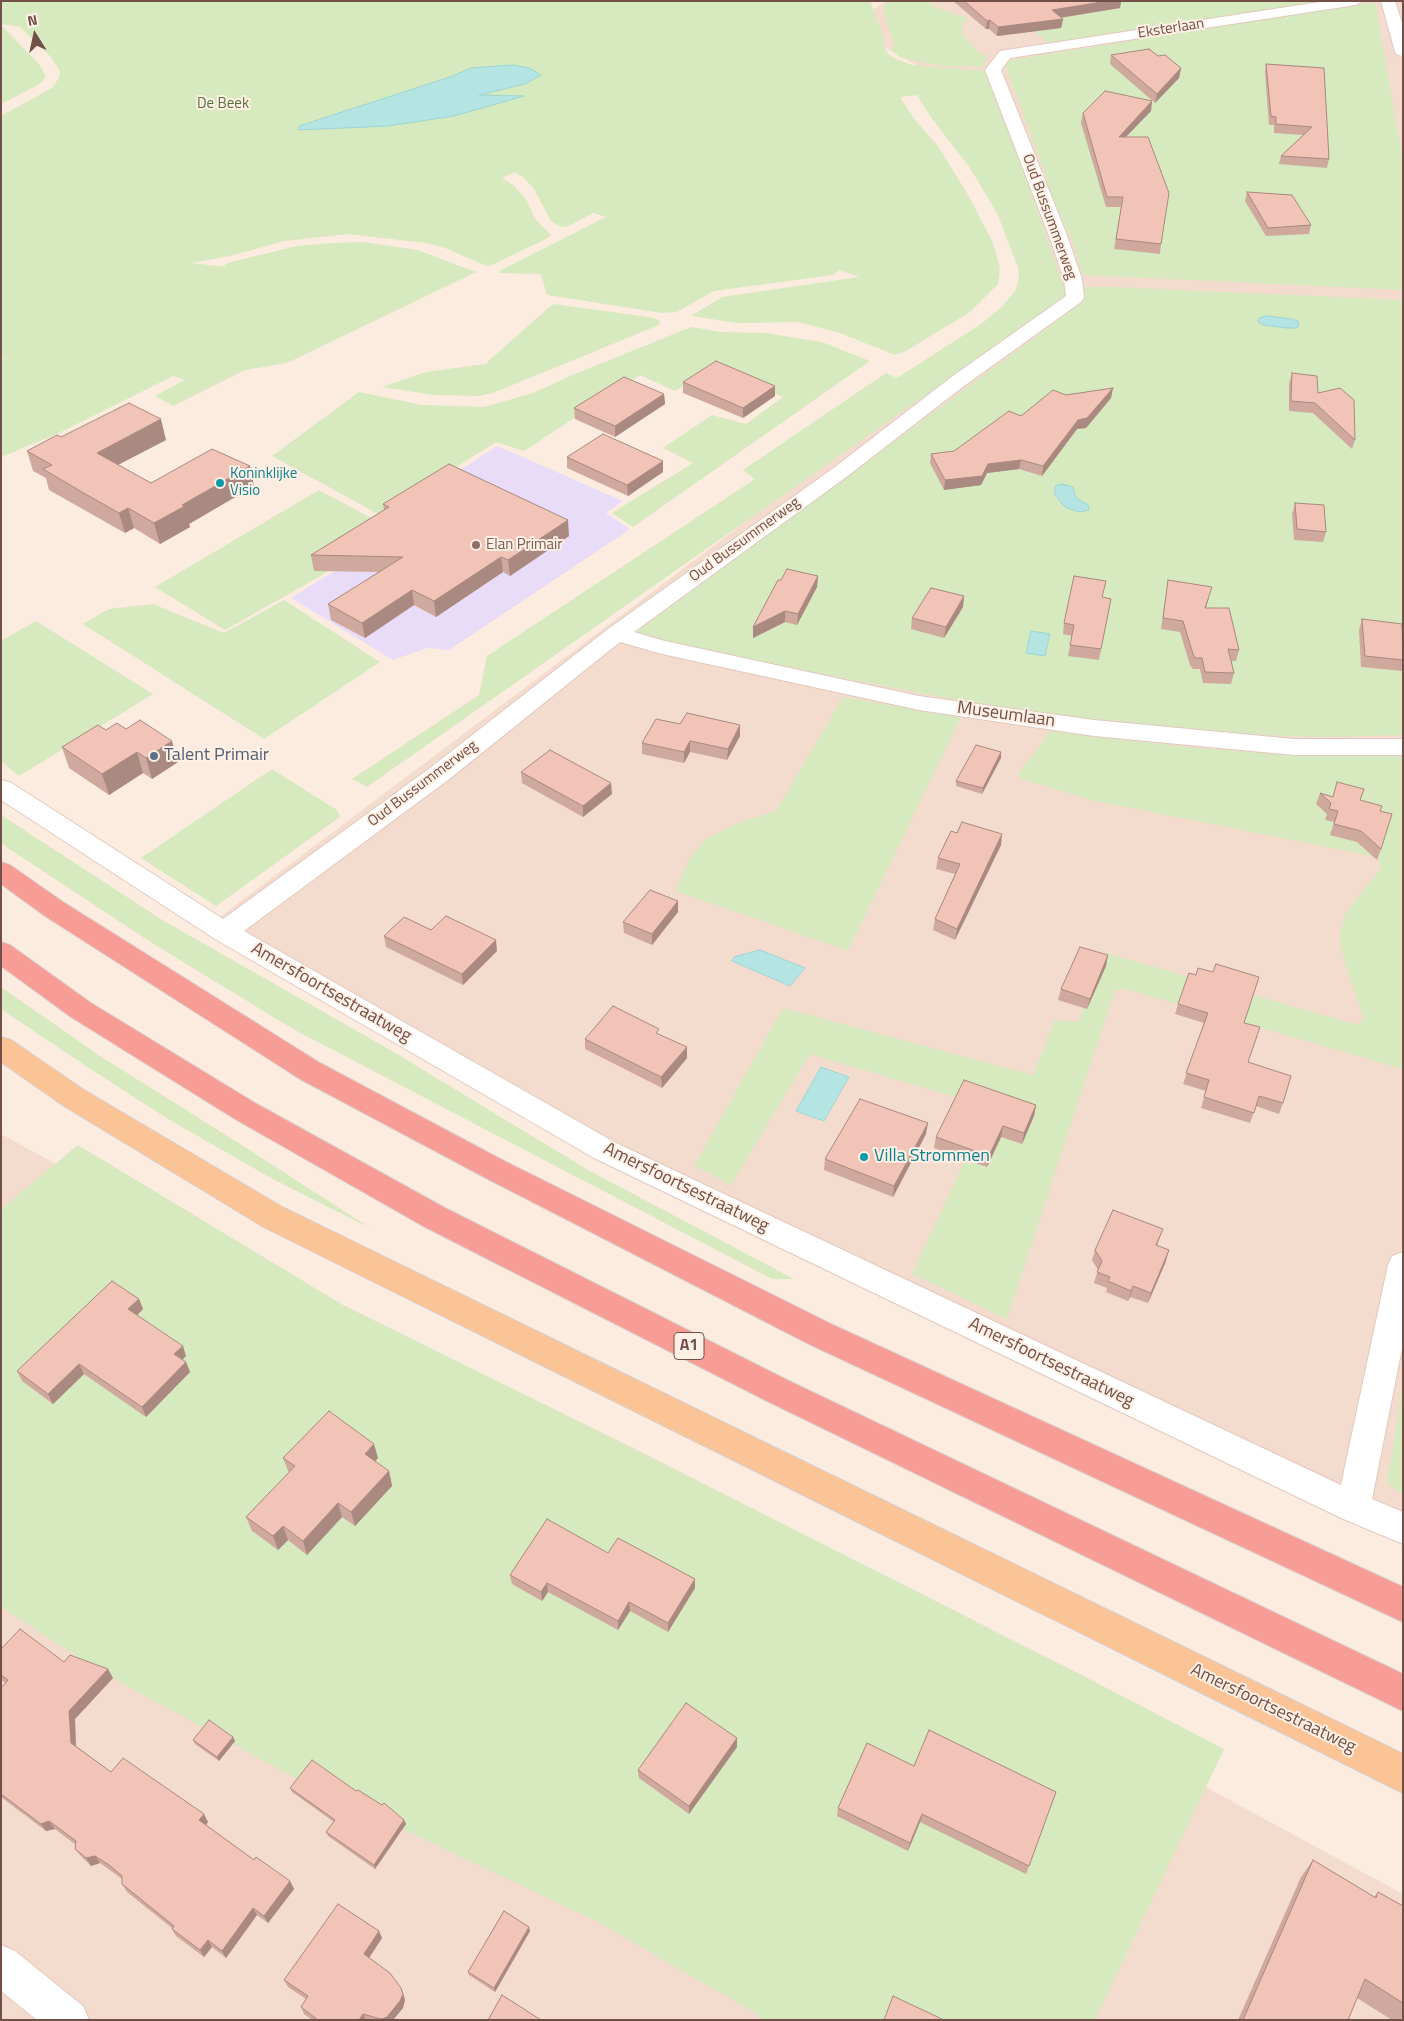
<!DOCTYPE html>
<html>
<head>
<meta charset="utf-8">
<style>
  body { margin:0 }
  #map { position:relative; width:1404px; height:2021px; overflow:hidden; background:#fcecdf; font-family:"Titillium Web",sans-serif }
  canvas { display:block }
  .frame { position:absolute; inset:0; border:2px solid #724f47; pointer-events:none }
  .north { position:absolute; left:10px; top:10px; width:50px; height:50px; -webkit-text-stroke:4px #fff0e5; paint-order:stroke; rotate:350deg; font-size:14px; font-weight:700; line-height:20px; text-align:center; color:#724f47 }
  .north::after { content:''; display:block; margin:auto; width:18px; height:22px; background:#724f47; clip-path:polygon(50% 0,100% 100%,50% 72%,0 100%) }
</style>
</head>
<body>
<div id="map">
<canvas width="1404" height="2021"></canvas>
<div class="frame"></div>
<div class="north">N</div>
</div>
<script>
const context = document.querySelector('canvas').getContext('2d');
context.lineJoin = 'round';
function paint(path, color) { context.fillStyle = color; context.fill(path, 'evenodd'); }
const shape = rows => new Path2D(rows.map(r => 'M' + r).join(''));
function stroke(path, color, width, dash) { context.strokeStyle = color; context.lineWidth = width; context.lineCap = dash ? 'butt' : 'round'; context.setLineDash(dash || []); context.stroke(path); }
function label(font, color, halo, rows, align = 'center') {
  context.font = font + ' "Titillium Web",sans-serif'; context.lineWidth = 4; context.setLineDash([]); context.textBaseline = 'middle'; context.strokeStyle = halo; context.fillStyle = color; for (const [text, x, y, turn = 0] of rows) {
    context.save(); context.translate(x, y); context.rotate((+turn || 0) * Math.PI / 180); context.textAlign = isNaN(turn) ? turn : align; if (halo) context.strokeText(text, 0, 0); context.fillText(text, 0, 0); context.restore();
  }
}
const residential = shape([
  [887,1,1403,1,1403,1545,669,1195,208,926,1051,292,978,71,920,67,875,42,861,17],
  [1,1134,1403,1894,1403,2020,1,2020]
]);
const education = shape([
  [497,446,623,501,606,513,630,529,449,650,427,648,393,660,291,598,336,570,321,562]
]);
const green = shape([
  [1,1,872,1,871,3,882,33,884,46,888,54,896,59,912,65,985,71,994,85,1067,296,367,787,352,779,479,695,487,656,755,479,743,470,886,373,897,378,981,324,1002,307,1015,291,1019,279,1018,267,997,213,970,168,930,116,917,95,900,97,915,120,937,145,967,193,993,243,1000,268,998,284,970,312,906,351,895,355,840,333,798,322,738,323,691,316,722,297,859,277,840,270,833,275,714,291,677,312,662,313,547,295,541,274,501,273,499,272,503,269,606,217,593,213,567,227,559,226,551,221,534,189,524,178,515,172,502,178,512,184,526,199,535,219,550,234,550,237,492,265,487,266,445,248,426,243,348,234,284,241,234,255,191,263,226,267,224,265,231,262,297,246,331,243,364,242,417,250,476,272,287,363,245,370,173,406,155,396,185,380,173,376,57,434,1,457,1,361,8,357,1,360,1,116,52,88,59,78,60,71,50,56,20,27,1,24],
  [890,1,937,1,931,4,931,6,968,18,963,24,962,33,969,43,980,53,987,56,982,67,945,66,901,58,891,50,895,44,891,36,883,7],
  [1034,1,1329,1,1049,44,1021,19],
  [1375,2,1403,161,1403,290,1083,275,1072,240,1046,186,1047,178,1005,65,1006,62,1010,60],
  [1,25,39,64,46,76,40,84,1,104],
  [1083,287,1114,287,1403,300,1403,735,1323,737,1182,732,977,704,684,647,634,634,1084,301],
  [553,304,648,317,657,319,660,322,659,325,493,393,478,396,434,395,382,387,426,372,485,364],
  [691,327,722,332,765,333,822,342,870,361,633,527,612,513,693,463,663,448,712,415,746,424,783,397,714,367,675,391,640,375,524,451,496,442,380,515,272,456,359,392,422,405,484,407,533,393,570,376],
  [319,490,377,521,331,570,225,630,155,587],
  [284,600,380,662,264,739,83,624,109,609,153,604,224,633],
  [36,621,153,694,19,776,1,761,1,641],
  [843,697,961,717,848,951,676,891,689,859,707,838,740,822,776,811],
  [1052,730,1175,746,1304,756,1403,755,1403,1069,1126,989,1115,990,1007,1319,912,1274,986,1115,982,1105,810,1054,731,1185,694,1166,783,1008,1033,1075,1055,1020,1078,1022,1106,953,1358,1025,1364,1019,1346,968,1339,938,1345,914,1381,868,1379,860,1367,855,1095,801,1018,778,1019,772],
  [272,769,337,810,340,817,216,906,141,858],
  [1,815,164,921,392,1051,588,1170,794,1279,772,1279,293,1029,152,943,8,848,1,842],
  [1,987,103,1058,248,1149,370,1228,271,1178,168,1119,89,1068,1,1009],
  [78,1145,343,1305,635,1449,1068,1668,1224,1749,1095,2020,763,2020,757,2014,596,1921,301,1781,101,1672,1,1607,1,1209],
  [1403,1384,1403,1495,1387,1483]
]);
const water = shape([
  [512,65,529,68,541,75,525,84,479,95,524,96,454,116,388,126,299,130,299,126,450,77,471,68,512,65],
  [1267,316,1291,319,1298,321,1299,324,1297,328,1287,328,1263,325,1258,322,1259,318,1267,316],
  [1062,484,1073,487,1076,498,1088,505,1089,510,1079,512,1065,507,1055,495,1055,486,1062,484],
  [1031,631,1050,634,1045,656,1026,653,1031,631],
  [760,950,805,968,790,986,732,961,734,957,760,950],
  [821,1067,849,1077,824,1121,796,1111,821,1067]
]);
const street = shape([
  [1326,1,1363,1,1356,5,1010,58,1001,70,1066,233,1082,279,1084,298,1081,302,964,386,849,475,634,632,665,641,919,696,1094,720,1294,739,1403,739,1403,755,1294,755,1094,736,919,710,662,654,620,642,448,780,244,931,614,1142,1341,1485,1388,1265,1392,1256,1403,1252,1403,1343,1372,1499,1403,1512,1403,1544,1341,1518,594,1158,215,939,1,800,1,780,10,782,223,919,430,768,608,629,835,467,950,378,1066,296,1064,279,1048,233,985,70,1000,51,1326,1],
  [1381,1,1395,1,1403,26,1403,56,1398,55,1395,52,1381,1],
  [1,1945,15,1951,83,2006,89,2020,37,2020,1,1991,1,1945]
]);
const primary = shape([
  [1,1037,11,1040,84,1090,284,1208,1403,1754,1403,1793,262,1226,64,1106,1,1062,1,1037]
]);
const highway = shape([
  [1,862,10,865,63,902,320,1063,506,1162,831,1324,1403,1587,1403,1622,809,1344,486,1178,300,1079,45,916,1,884,1,862],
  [1,942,10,945,91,1003,255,1103,445,1208,787,1380,1403,1674,1403,1711,765,1400,423,1226,235,1119,71,1017,1,966,1,942]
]);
const wall = shape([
  [953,1,1121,1,1120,8,1061,18,1063,19,1061,28,997,36,989,29,986,29],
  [1111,55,1158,56,1181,68,1179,78,1155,103,1110,64],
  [1266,64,1324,68,1329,159,1327,168,1279,164,1281,156,1303,135,1274,133,1274,125,1269,125,1265,72],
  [1152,101,1151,111,1126,137,1161,244,1160,254,1114,249,1121,207,1106,207,1081,123,1083,113],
  [1247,192,1311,225,1309,234,1266,236,1245,201],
  [1292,373,1318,393,1355,440,1352,449,1313,413,1289,411,1289,383],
  [683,382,775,386,775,396,743,418,683,393],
  [1113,388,1111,398,1086,428,1077,429,1042,476,1019,469,987,473,981,485,944,490,930,463,931,454,954,451,1021,416,1066,395],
  [664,394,665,404,615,437,575,419,574,408],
  [61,437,166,440,118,465,151,483,254,486,189,524,190,527,160,544,134,528,125,533,49,490,46,478,33,471,27,451],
  [567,457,663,472,628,496,567,468],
  [1295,503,1326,532,1323,542,1294,540,1292,514],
  [383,504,569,536,510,576,503,572,436,617,414,605,365,638,331,620,328,604,379,572,314,571,311,555,384,510],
  [818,576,817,587,797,625,785,622,753,638,753,627,781,580],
  [1168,580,1209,598,1206,608,1239,650,1236,661,1231,661,1234,673,1231,684,1203,683,1200,669,1193,669,1190,665,1180,632,1161,629],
  [964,596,963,607,944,638,911,629,912,618],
  [1103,597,1111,599,1099,660,1068,656,1072,636,1063,634,1064,623],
  [1362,619,1403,626,1403,671,1361,667,1359,630],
  [680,724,740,725,740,736,727,760,690,752,684,763,642,754,642,743],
  [106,730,178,762,152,779,143,773,109,795,69,768,62,747],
  [1001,752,1001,758,982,794,956,786,956,781],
  [521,772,612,794,583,817,522,783],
  [1320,793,1333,797,1360,800,1381,849,1377,860,1357,842,1330,835,1334,822,1325,820,1327,814,1316,804],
  [1001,845,955,940,933,930,935,919,955,874,936,869,938,858],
  [678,901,678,912,652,945,624,933,623,922],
  [384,936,497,951,463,985,386,947],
  [1108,955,1106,966,1087,1009,1058,1000,1061,989],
  [1178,1004,1244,1023,1248,1062,1283,1103,1279,1114,1256,1106,1250,1123,1201,1108,1206,1091,1183,1084,1204,1023,1175,1014],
  [585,1039,687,1047,687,1058,662,1088,585,1049],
  [1036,1105,1034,1116,1022,1144,1001,1137,987,1167,934,1148,936,1137],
  [926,1134,893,1197,824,1170,825,1159],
  [1163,1229,1157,1246,1166,1261,1148,1303,1130,1297,1128,1301,1106,1292,1107,1288,1094,1283,1098,1270,1092,1260,1095,1250],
  [139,1299,143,1309,137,1315,186,1356,182,1360,186,1362,190,1372,146,1417,84,1374,53,1404,22,1381,17,1371],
  [283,1458,378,1458,375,1462,389,1471,392,1486,355,1526,342,1517,307,1555,288,1540,278,1550,252,1531,246,1517,289,1473],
  [608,1553,695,1579,695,1588,668,1632,630,1611,618,1630,548,1592,542,1601,512,1584,510,1575],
  [1,1649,64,1662,113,1678,75,1719,76,1746,111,1772,208,1822,206,1825,254,1860,290,1881,294,1889,268,1923,257,1915,226,1958,212,1947,204,1957,176,1936,172,1929,172,1928,127,1892,122,1884,122,1879,114,1873,100,1863,91,1866,81,1856,75,1849,76,1845,55,1829,46,1831,1,1797,1,1688,6,1683,1,1680],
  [233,1737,235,1741,219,1761,195,1744,193,1740],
  [737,1738,737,1747,689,1814,639,1778,638,1770],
  [914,1766,1056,1792,1026,1874,920,1822,908,1851,837,1816,838,1808],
  [290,1788,356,1791,404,1820,406,1824,375,1869,328,1836,326,1832,334,1822,292,1792],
  [1313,1860,1374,1897,1378,1892,1403,1906,1403,2020,1392,2020,1357,1998,1348,2020,1238,2020,1301,1877],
  [530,1931,495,1992,469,1975,468,1972],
  [382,1938,369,1958,401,1988,404,1995,405,2000,403,2008,393,2020,312,2020,304,2014,301,2007,306,1999,288,1987,284,1980]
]);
const shadedWall = shape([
  [1108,1,1121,1,1120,8,1051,19,1052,10],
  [1063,19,1061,28,997,36,998,27],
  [990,20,989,29,986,29,987,21],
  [1181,68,1179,78,1155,103,1157,94],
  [1152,101,1151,111,1117,146,1119,137],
  [775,386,775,396,743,418,743,408],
  [1113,388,1111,398,1086,428,1077,429,1042,476,1043,466,1078,420],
  [664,394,665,404,615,437,615,426],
  [161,419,166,440,102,473,97,453],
  [1021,460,1019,469,987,473,981,485,944,490,945,480,988,464],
  [663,461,663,472,628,496,627,485],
  [250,466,254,486,189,524,190,527,160,544,154,523,182,505],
  [128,508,134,528,125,533,119,513],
  [568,520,569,536,510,576,508,560],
  [501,557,503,572,436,617,434,601],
  [818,576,817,587,797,625,798,614],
  [412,590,414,605,365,638,362,623],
  [964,596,963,607,944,638,946,627],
  [785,611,785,622,753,638,753,627],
  [740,725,740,736,727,760,728,749],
  [172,741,178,762,152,779,146,758],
  [690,741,690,752,684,763,684,752],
  [137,752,143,773,109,795,102,774],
  [1001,752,1001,758,982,794,983,788],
  [611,783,612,794,583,817,583,806],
  [1002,834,1001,845,955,940,957,929],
  [678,901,678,912,652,945,652,934],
  [496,940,497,951,463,985,462,974],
  [1108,955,1106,966,1087,1009,1090,999],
  [687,1047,687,1058,662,1088,661,1077],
  [1036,1105,1034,1116,1022,1144,1024,1133],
  [928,1123,926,1134,893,1197,894,1186],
  [1003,1126,1001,1137,987,1167,989,1156],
  [1169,1250,1166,1261,1148,1303,1151,1293],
  [1133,1286,1130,1297,1128,1301,1131,1291],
  [139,1299,143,1309,133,1319,128,1309],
  [183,1346,186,1356,178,1364,174,1354],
  [186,1362,190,1372,146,1417,142,1407],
  [79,1364,84,1374,53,1404,48,1394],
  [374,1444,378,1458,368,1468,365,1454],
  [389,1471,392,1486,355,1526,351,1512],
  [338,1503,342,1517,307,1555,303,1541],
  [283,1526,288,1540,278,1550,273,1536],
  [695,1579,695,1588,668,1632,668,1623],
  [547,1583,548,1592,542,1601,541,1592],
  [629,1602,630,1611,618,1630,618,1621],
  [108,1669,113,1678,75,1719,76,1751,71,1743,69,1711],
  [233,1737,235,1741,219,1761,217,1757],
  [737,1738,737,1747,689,1814,689,1806],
  [204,1814,208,1822,204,1828,199,1820],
  [922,1814,920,1822,908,1851,910,1843],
  [404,1820,406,1824,375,1869,374,1865],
  [49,1821,55,1829,46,1831,41,1824],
  [95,1856,100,1863,91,1866,86,1858],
  [290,1881,294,1889,268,1923,264,1916],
  [253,1908,257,1915,226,1958,222,1951],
  [529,1927,530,1931,495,1992,494,1988],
  [379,1931,382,1938,367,1961,364,1954],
  [208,1940,212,1947,204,1957,200,1950],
  [401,1988,405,2000,403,2008,393,2020,382,2020,381,2019],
  [363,2014,366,2020,359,2020]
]);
const building = shape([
  [964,1,1108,1,1052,10,1063,19,998,27,990,20,987,21,964,1],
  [1149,49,1158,56,1165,55,1181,68,1157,94,1111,55,1149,49],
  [1266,64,1324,68,1329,159,1281,156,1312,127,1276,124,1276,117,1271,116,1266,64],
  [1105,91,1152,101,1119,137,1148,137,1169,193,1161,244,1116,239,1123,197,1107,197,1083,113,1105,91],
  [1247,192,1292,195,1311,225,1268,228,1247,192],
  [716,361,775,386,743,408,683,382,716,361],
  [1292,373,1317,376,1318,393,1340,388,1354,400,1355,440,1315,403,1291,401,1292,373],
  [624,377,664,394,615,426,574,408,624,377],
  [1113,388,1087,418,1078,420,1043,466,1021,460,988,464,982,476,945,480,931,454,954,451,1009,411,1021,416,1053,390,1066,395,1113,388],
  [129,403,161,419,97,453,151,483,212,449,250,466,182,505,185,506,154,523,128,508,119,513,82,492,43,469,52,465,27,451,57,435,61,437,129,403],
  [603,434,663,461,627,485,567,457,603,434],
  [449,464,568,520,508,560,501,557,434,601,412,590,362,623,328,604,403,557,311,555,389,507,383,504,449,464],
  [1295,503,1324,505,1326,532,1297,529,1295,503],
  [787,569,818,576,798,614,785,611,753,627,778,580,781,580,787,569],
  [1074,576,1106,581,1102,597,1111,599,1101,649,1070,645,1074,625,1064,623,1074,576],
  [1168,580,1212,587,1205,608,1229,608,1239,650,1228,649,1234,673,1205,672,1202,658,1195,658,1193,654,1183,621,1163,618,1168,580],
  [931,588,964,596,946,627,912,618,931,588],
  [1362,619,1402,624,1403,660,1365,656,1362,619],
  [687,713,740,725,728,749,690,741,684,752,642,743,656,719,680,724,687,713],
  [140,720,172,741,146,758,137,752,102,774,62,747,98,725,106,730,117,723,126,729,140,720],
  [976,745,1001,752,983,788,956,781,976,745],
  [550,750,611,783,583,806,521,772,550,750],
  [1337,782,1364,789,1360,800,1382,806,1380,811,1392,814,1381,849,1361,831,1334,824,1338,811,1329,809,1331,803,1320,793,1333,797,1337,782],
  [962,822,1002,834,957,929,935,919,960,864,938,858,951,831,957,833,962,822],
  [650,890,678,901,652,934,623,922,650,890],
  [446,916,496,940,462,974,384,936,404,917,431,930,446,916],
  [1080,947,1108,955,1090,999,1061,989,1080,947],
  [1216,964,1259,977,1244,1023,1260,1027,1248,1062,1291,1076,1283,1103,1259,1096,1254,1113,1204,1097,1209,1080,1186,1073,1208,1013,1178,1004,1189,973,1196,975,1198,968,1213,972,1216,964],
  [613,1006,659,1029,656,1033,687,1047,661,1077,585,1039,613,1006],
  [964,1080,1036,1105,1024,1133,1003,1126,989,1156,936,1137,964,1080],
  [860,1099,928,1123,894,1186,825,1159,860,1099],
  [1113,1210,1163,1229,1156,1245,1169,1250,1151,1293,1133,1286,1131,1291,1108,1281,1110,1277,1097,1272,1102,1261,1095,1250,1113,1210],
  [112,1281,139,1299,128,1309,183,1346,174,1354,186,1362,142,1407,79,1364,48,1394,17,1371,112,1281],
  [329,1411,374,1444,365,1454,389,1471,351,1512,338,1503,303,1541,283,1526,273,1536,246,1517,295,1466,283,1458,329,1411],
  [547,1519,608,1553,618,1538,695,1579,668,1623,629,1602,618,1621,547,1583,541,1592,510,1575,547,1519],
  [20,1629,64,1662,70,1655,108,1669,69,1711,71,1743,111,1772,123,1758,204,1814,199,1820,254,1860,256,1857,290,1881,264,1916,253,1908,222,1951,208,1940,200,1950,172,1929,174,1926,122,1884,122,1876,109,1865,95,1856,86,1858,75,1849,76,1841,49,1821,41,1824,1,1794,1,1688,8,1680,1,1675,1,1649,20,1629],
  [686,1703,737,1738,689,1806,638,1770,686,1703],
  [209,1720,233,1737,217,1757,193,1740,209,1720],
  [929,1730,1056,1792,1029,1866,922,1814,910,1843,838,1808,867,1743,914,1766,929,1730],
  [312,1760,356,1791,358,1790,382,1805,384,1803,404,1820,374,1865,326,1832,335,1820,290,1788,312,1760],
  [1313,1860,1376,1898,1378,1892,1403,1906,1403,2003,1365,1979,1348,2020,1243,2020,1313,1860],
  [338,1904,379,1931,364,1954,390,1973,401,1988,403,1994,400,2001,387,2017,381,2019,363,2014,359,2020,318,2020,301,2007,308,1996,284,1980,338,1904],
  [504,1911,529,1927,494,1988,468,1972,504,1911],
  [502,1995,541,2020,488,2020,502,1995],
  [893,1996,944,2020,884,2020,893,1996]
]);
const markers = [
  [220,483,5,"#0f9aa8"],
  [476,545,5,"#8d6e63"],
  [154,756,5,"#5c6f8a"],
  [864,1157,5,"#0f9aa8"]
];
const farStreetnames = [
  ["Eksterlaan",1171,29,-9],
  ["Oud Bussummerweg",1049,217,70],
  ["Oud Bussummerweg",745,540,-36],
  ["Oud Bussummerweg",423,784,-37]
];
const farParknames = [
  ["De Beek",223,104]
];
const farCulturenames = [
  ["Koninklijke",230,474],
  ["Visio",230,491]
];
const farEducationnames = [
  ["Elan Primair",486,545]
];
const shields = [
  [689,1346,30]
];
const shieldNames = [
  ["A1",689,1346]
];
const streetNames = [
  ["Museumlaan",1006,715,8],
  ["Amersfoortsestraatweg",331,993,30],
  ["Amersfoortsestraatweg",686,1188,26],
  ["Amersfoortsestraatweg",1051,1363,26],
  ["Amersfoortsestraatweg",1273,1709,26]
];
const serviceNames = [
  ["Talent Primair",164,756]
];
const cultureNames = [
  ["Villa Strommen",874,1157]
];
paint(residential, '#f3dcce');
paint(education, '#e9dcf8');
paint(green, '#d7e9be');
paint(water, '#b4e5e3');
stroke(water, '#9bd6d5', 1);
stroke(street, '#e2c8be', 2);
stroke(primary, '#d8cecb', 2);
stroke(highway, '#d8cecb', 2);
paint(street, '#fff');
paint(primary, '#fbc497');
paint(highway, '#f79d95');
paint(wall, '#cfa99d');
paint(shadedWall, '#a98980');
paint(building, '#f1c4b7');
stroke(building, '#a98980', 1);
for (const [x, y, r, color] of markers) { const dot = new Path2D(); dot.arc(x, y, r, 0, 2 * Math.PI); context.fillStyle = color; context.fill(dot); stroke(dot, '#fff0e5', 2); }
label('15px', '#724f47', '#fff0e5', farStreetnames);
label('15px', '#56723d', '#fff0e5', farParknames);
label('15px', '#0d838f', '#fff0e5', farCulturenames, 'left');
label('15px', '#785e54', '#fff0e5', farEducationnames, 'left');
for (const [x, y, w] of shields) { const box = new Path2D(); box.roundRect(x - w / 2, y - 13.5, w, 27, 4); context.fillStyle = '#fff0e5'; context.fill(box); stroke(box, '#724f47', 1); }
label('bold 16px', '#724f47', null, shieldNames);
label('18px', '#724f47', '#fff0e5', streetNames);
label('18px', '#4e5e75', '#fff0e5', serviceNames, 'left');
label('18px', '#0d838f', '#fff0e5', cultureNames, 'left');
</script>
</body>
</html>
